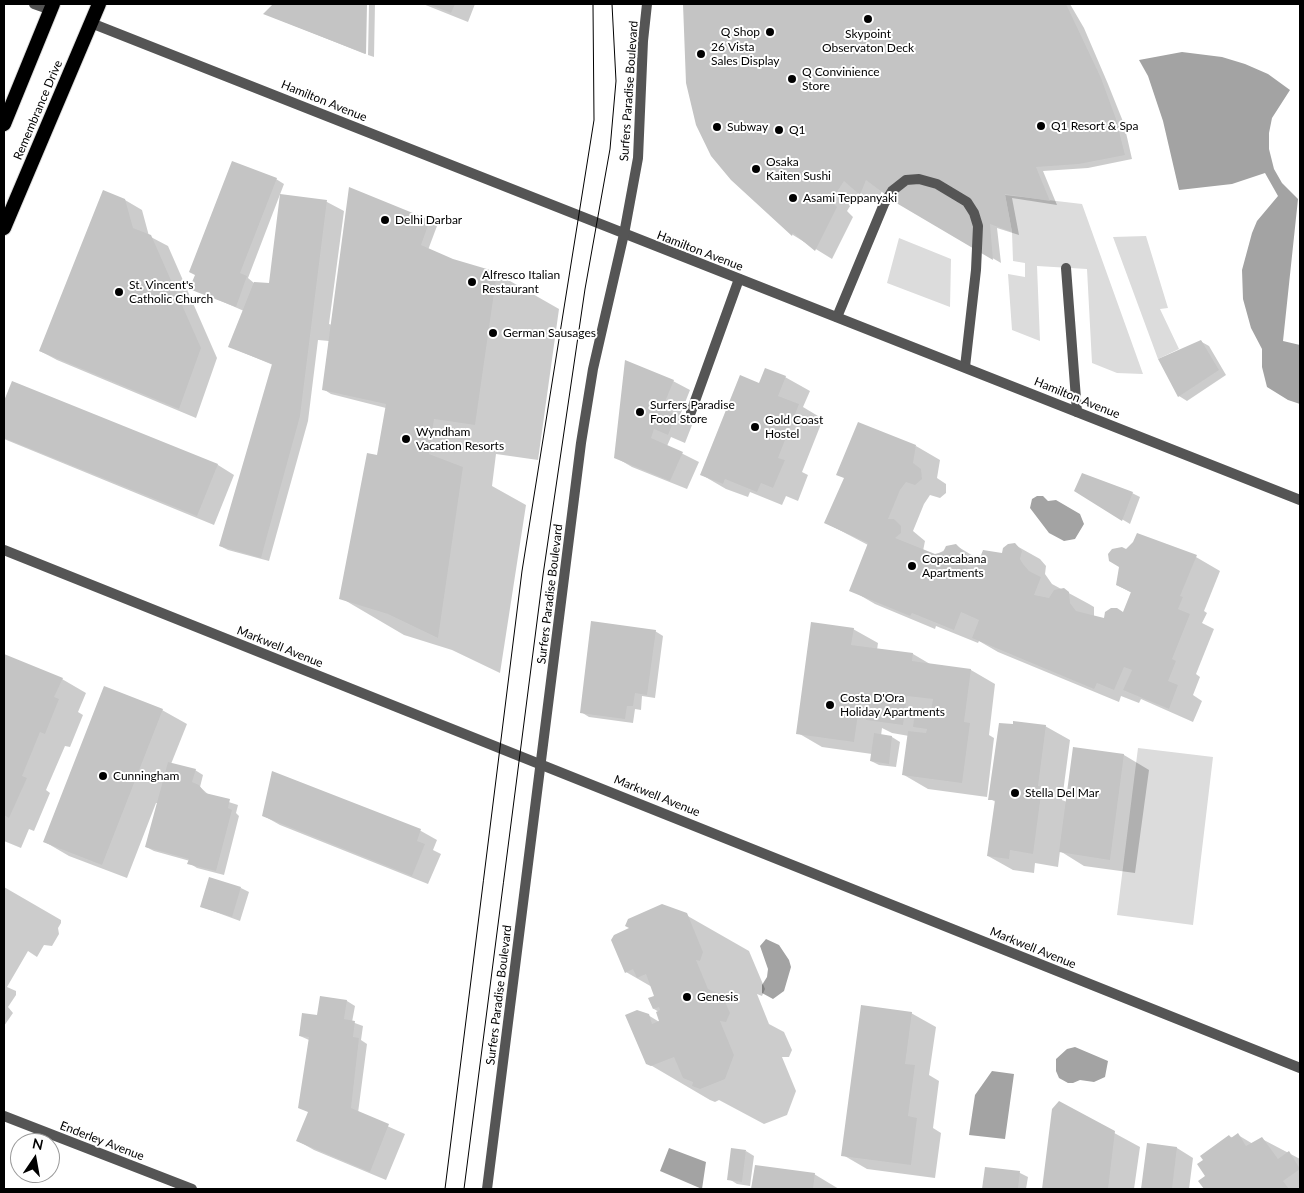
<!DOCTYPE html>
<html>
<head>
<meta charset="utf-8">
<style>
  body { margin:0 }
  #map { position:relative; width:1304px; height:1193px; overflow:hidden; background:#fff; font-family:Lato,sans-serif }
  canvas { display:block }
  .frame { position:absolute; inset:0; border:5px solid #000; pointer-events:none }
  .north { position:absolute; left:10px; top:1133px; width:50px; height:50px; box-sizing:border-box; background:#fff; border:1px solid #999; border-radius:50%; rotate:12deg; font-size:14px; font-weight:700; line-height:20px; text-align:center; color:#000 }
  .north::after { content:''; display:block; margin:auto; width:18px; height:22px; background:#000; clip-path:polygon(50% 0,100% 100%,50% 72%,0 100%) }
</style>
</head>
<body>
<div id="map">
<canvas width="1304" height="1193"></canvas>
<div class="frame"></div>
<div class="north">N</div>
</div>
<script>
const context = document.querySelector('canvas').getContext('2d');
context.lineJoin = 'round';
function paint(path, color) { context.fillStyle = color; context.fill(path, 'evenodd'); }
const shape = rows => new Path2D(rows.map(r => 'M' + r).join(''));
function stroke(path, color, width, dash) { context.strokeStyle = color; context.lineWidth = width; context.lineCap = dash ? 'butt' : 'round'; context.setLineDash(dash || []); context.stroke(path); }
function label(font, color, halo, rows, align = 'center') {
  context.font = font + ' Lato,sans-serif'; context.lineWidth = 4; context.setLineDash([]); context.textBaseline = 'middle'; context.strokeStyle = halo; context.fillStyle = color; for (const [text, x, y, turn = 0] of rows) {
    context.save(); context.translate(x, y); context.rotate((+turn || 0) * Math.PI / 180); context.textAlign = isNaN(turn) ? turn : align; if (halo) context.strokeText(text, 0, 0); context.fillText(text, 0, 0); context.restore();
  }
}
const green = shape([
  [1005,195,1082,204,1143,374,1117,373,1092,363,1087,269,1037,266,1040,341,1012,330,1008,274,1025,277,1025,263,1013,261,1012,232],
  [1146,236,1168,308,1160,309,1179,349,1158,359,1113,237],
  [899,238,951,259,950,307,887,283],
  [1138,748,1213,757,1193,925,1117,915]
]);
const water = shape([
  [1182,52,1222,57,1245,64,1268,74,1290,90,1272,118,1269,133,1269,149,1274,169,1282,183,1298,199,1283,341,1300,345,1300,404,1288,400,1267,387,1262,367,1262,349,1251,328,1243,299,1242,270,1252,233,1257,221,1278,196,1265,173,1232,184,1179,190,1163,121,1148,76,1139,60],
  [1037,496,1043,496,1048,501,1056,500,1080,514,1084,524,1075,539,1064,541,1049,533,1030,508,1032,499],
  [766,939,779,945,789,960,791,967,784,991,773,999,762,993,762,985,767,977,768,969,760,946],
  [1075,1047,1108,1061,1105,1077,1094,1082,1080,1080,1073,1083,1068,1083,1059,1078,1056,1071,1056,1059,1067,1049],
  [992,1071,1014,1074,1005,1139,969,1135,975,1095],
  [669,1148,706,1162,702,1189,660,1171]
]);
const shadow = shape([
  [274,4,366,4,365,54,265,14],
  [369,4,375,4,374,57,368,55],
  [423,4,475,4,468,22],
  [686,4,1070,4,1084,28,1108,84,1124,124,1132,159,1088,168,1043,171,1057,205,1012,198,1019,235,997,228,1001,263,898,203,882,191,877,203,859,192,847,211,853,217,832,259,793,235,731,179,686,60],
  [276,179,284,184,248,278,254,283,270,284,281,196,327,202,344,211,329,324,332,325,429,221,437,226,428,250,453,261,496,273,559,309,538,460,496,454,492,486,526,505,500,673,452,650,404,635,341,598,378,456,386,408,331,394,323,389,329,341,318,340,308,421,269,561,228,550,220,546,273,365,230,347,244,311,191,288],
  [125,200,142,210,149,236,168,246,217,358,196,418,57,360,40,351],
  [1200,341,1209,346,1226,375,1187,401,1179,396],
  [785,377,810,391,803,407,823,419,802,472,808,475,798,501,786,496,782,505,750,492,748,497,726,489,702,475],
  [673,381,690,390,679,418,692,425,685,443,671,437,667,446,699,462,687,489,632,467,615,457],
  [12,383,218,465,234,475,214,525,4,439,4,404],
  [916,446,940,460,937,478,946,484,946,493,940,498,930,495,924,504,913,531,925,541,923,551,935,555,955,545,980,560,1003,554,1015,545,1040,559,1046,566,1045,574,1052,584,1089,604,1094,607,1094,618,1100,620,1123,614,1132,593,1117,585,1126,551,1196,557,1220,571,1204,611,1207,613,1202,623,1214,629,1196,674,1200,677,1193,695,1202,701,1193,722,1141,699,1139,703,1121,696,1119,702,998,652,979,641,978,643,936,626,935,629,875,604,851,590,868,545,826,523],
  [1075,491,1132,493,1140,497,1130,524],
  [853,629,878,643,877,650,913,654,930,664,971,670,995,684,989,735,994,738,987,797,928,789,904,775,909,736,892,733,882,728,881,736,892,737,900,742,896,767,879,765,871,761,872,754,822,747,798,733],
  [655,631,663,636,655,698,642,696,641,710,635,709,633,723,589,717,581,712],
  [4,655,62,679,86,693,78,712,83,715,70,747,65,746,46,790,50,793,34,831,29,829,21,848,4,841],
  [162,710,187,724,171,764,195,770,203,775,200,787,210,796,238,805,236,813,239,816,224,875,197,868,189,863,190,861,154,851,146,847,158,803,156,803,127,878,69,856,45,842],
  [1045,726,1070,740,1062,800,1067,802,1074,749,1124,755,1149,770,1135,873,1084,866,1060,851,1058,867,1035,863,1034,873,1013,870,988,856,996,802,990,799],
  [272,773,421,831,437,840,433,850,441,854,428,884,280,825,264,816],
  [4,887,61,920,61,923,58,928,59,934,52,946,44,945,37,957,28,951,7,987,16,991,16,995,8,1007,13,1013,4,1026],
  [241,888,249,892,240,921,202,907],
  [686,915,749,951,765,989,762,996,757,994,769,1024,784,1032,792,1050,789,1057,782,1057,796,1091,787,1115,764,1124,719,1100,715,1102,710,1100,647,1063,648,1015,661,1023,659,1012,654,1009,656,996,652,987,626,972],
  [321,997,347,1001,355,1006,352,1022,363,1026,361,1040,367,1044,358,1113,405,1134,386,1180,314,1150,298,1141,310,1112,309,1040,300,1036,318,1016],
  [911,1013,936,1027,929,1075,939,1081,933,1128,941,1133,935,1178,867,1169,843,1155],
  [1059,1103,1140,1147,1134,1189,1043,1189,1053,1109],
  [1238,1135,1253,1144,1262,1139,1300,1159,1300,1189,1205,1189,1200,1182,1207,1176,1229,1136,1233,1138],
  [1148,1144,1177,1148,1193,1158,1189,1189,1142,1189],
  [746,1151,754,1156,750,1186,737,1184,729,1179],
  [756,1166,814,1174,839,1189,753,1189],
  [987,1168,1020,1173,1028,1177,1026,1189,984,1189]
]);
const building = shape([
  [273,4,367,4,366,54,263,14],
  [428,4,455,4,451,13],
  [683,4,1066,4,1101,78,1116,119,1125,155,1079,164,1036,167,1050,201,1005,194,1012,232,990,224,993,260,898,204,866,180,860,195,844,181,831,201,837,207,815,251,793,233,792,236,731,180,711,156,696,125,686,83],
  [232,161,277,178,240,273,247,276,236,307,189,289,195,275,189,272],
  [349,187,430,220,421,245,453,259,497,272,475,425,434,419,429,454,463,467,438,638,388,614,339,599,367,453,377,455,386,404,322,390],
  [103,190,125,199,133,228,151,235,201,348,179,409,39,351],
  [280,194,327,200,300,416,261,558,219,546,272,364,228,347,254,282,269,283],
  [1201,340,1219,370,1178,397,1158,359],
  [625,360,674,380,662,409,676,415,668,435,654,429,651,438,683,452,670,481,614,458],
  [765,368,786,376,778,396,799,404,778,458,785,460,773,488,761,483,757,492,725,479,723,484,700,475,740,375,759,383],
  [12,381,218,464,197,516,4,438,4,401],
  [858,422,916,445,913,463,921,469,922,479,915,485,906,482,900,490,888,519,894,519,901,526,901,533,895,538,935,554,943,552,946,546,956,544,963,551,961,560,963,565,975,571,983,550,1002,553,1003,548,1008,544,1015,543,1022,551,1020,559,1023,564,1029,571,1041,577,1034,595,1049,598,1054,590,1064,588,1069,592,1070,603,1076,611,1104,618,1105,612,1111,608,1117,608,1123,612,1131,592,1116,585,1119,567,1109,561,1108,554,1112,549,1122,547,1126,549,1133,542,1137,533,1197,555,1180,596,1183,597,1178,609,1190,614,1172,659,1176,661,1168,681,1178,685,1169,709,1123,690,1132,670,1124,667,1114,690,1097,683,1094,689,972,638,979,620,961,612,954,630,912,613,910,616,849,591,868,543,824,523,844,478,836,475],
  [1082,473,1133,492,1122,521,1074,491],
  [591,621,656,630,647,695,635,693,633,706,627,706,625,719,580,713],
  [811,622,854,628,851,645,913,653,912,661,971,669,964,722,970,723,962,783,902,775,908,731,926,733,927,729,913,727,915,709,931,711,933,699,907,696,903,725,866,720,869,701,860,700,854,742,796,734],
  [4,654,63,678,54,697,59,699,45,734,40,732,22,776,27,778,9,818,4,815],
  [104,686,163,709,102,865,43,842],
  [1013,721,1046,725,1038,786,1042,787,1033,854,1010,850,1009,859,987,856,995,800,988,800,999,723,1013,724],
  [874,733,892,736,889,764,870,761],
  [1073,747,1124,754,1110,860,1059,852],
  [168,762,196,769,192,782,199,785,205,793,230,799,228,808,232,810,216,871,187,864,189,859,145,847],
  [272,771,421,829,417,841,425,844,412,876,262,816],
  [209,877,241,887,232,917,200,907],
  [662,904,687,913,703,952,700,961,696,960,708,989,722,995,730,1013,726,1022,720,1021,734,1055,725,1079,700,1089,692,1086,693,1082,683,1078,674,1057,651,1066,646,1064,625,1015,637,1010,649,1014,652,1024,659,1021,656,1012,660,1010,659,1007,653,1009,648,998,654,996,646,974,637,978,633,969,625,973,611,940,614,935,629,928,625,926,628,919],
  [320,996,347,1000,344,1019,355,1021,353,1037,359,1038,351,1108,389,1124,370,1172,296,1141,308,1112,298,1108,309,1037,299,1036,302,1013,317,1015],
  [861,1005,912,1012,905,1064,915,1065,908,1116,917,1118,911,1165,841,1156],
  [1059,1101,1115,1131,1108,1189,1042,1189,1052,1109],
  [1238,1133,1246,1146,1262,1137,1278,1159,1289,1151,1300,1169,1283,1181,1289,1189,1204,1189,1198,1181,1205,1176,1197,1164,1203,1160,1200,1156,1229,1135,1231,1138],
  [1147,1143,1177,1147,1172,1189,1141,1189],
  [731,1148,746,1150,742,1182,727,1180],
  [755,1165,815,1173,813,1189,751,1189],
  [985,1167,1020,1171,1018,1189,982,1189]
]);
const service = shape([
  [1066,268,1077,412],
  [837,317,884,204,892,191,906,180,919,179,937,184,967,202,974,213,978,226,976,270,965,367],
  [691,412,739,279]
]);
const minor = shape([
  [34,4,51,10],
  [91,23,1300,500],
  [4,550,1300,1068],
  [4,1116,192,1189]
]);
const tertiary = shape([
  [487,1189,581,443,593,369,624,234,638,158,643,41,647,4]
]);
const trunk = shape([
  [4,124,53,4],
  [4,228,99,4]
]);
const tram = shape([
  [445,1189,522,571,594,120,593,4],
  [464,1189,543,575,585,289,610,149,616,81,612,4]
]);
const markers = [
  [868,19,5,"#000"],
  [770,32,5,"#000"],
  [701,54,5,"#000"],
  [792,79,5,"#000"],
  [1041,126,5,"#000"],
  [717,127,5,"#000"],
  [779,130,5,"#000"],
  [756,169,5,"#000"],
  [793,198,5,"#000"],
  [385,220,5,"#000"],
  [472,282,5,"#000"],
  [119,292,5,"#000"],
  [493,333,5,"#000"],
  [640,412,5,"#000"],
  [755,427,5,"#000"],
  [406,439,5,"#000"],
  [912,566,5,"#000"],
  [830,705,5,"#000"],
  [103,776,5,"#000"],
  [1015,793,5,"#000"],
  [687,997,5,"#000"]
];
const poiNames = [
  ["Q Shop",760,32,"right"],
  ["Skypoint",868,34,"center"],
  ["Observaton Deck",868,48,"center"],
  ["26 Vista",711,47],
  ["Sales Display",711,61],
  ["Q Convinience",802,72],
  ["Store",802,86],
  ["Q1 Resort & Spa",1051,126],
  ["Subway",727,127],
  ["Q1",789,130],
  ["Osaka",766,162],
  ["Kaiten Sushi",766,176],
  ["Asami Teppanyaki",803,198],
  ["Delhi Darbar",395,220],
  ["Alfresco Italian",482,275],
  ["Restaurant",482,289],
  ["St. Vincent's",129,285],
  ["Catholic Church",129,299],
  ["German Sausages",503,333],
  ["Surfers Paradise",650,405],
  ["Food Store",650,419],
  ["Gold Coast",765,420],
  ["Hostel",765,434],
  ["Wyndham",416,432],
  ["Vacation Resorts",416,446],
  ["Copacabana",922,559],
  ["Apartments",922,573],
  ["Costa D'Ora",840,698],
  ["Holiday Apartments",840,712],
  ["Cunningham",113,776],
  ["Stella Del Mar",1025,793],
  ["Genesis",697,997]
];
const streetNames = [
  ["Surfers Paradise Boulevard",629,91,-86],
  ["Hamilton Avenue",324,101,22],
  ["Remembrance Drive",38,110,-67],
  ["Hamilton Avenue",700,251,21],
  ["Hamilton Avenue",1077,398,22],
  ["Surfers Paradise Boulevard",550,594,-83],
  ["Markwell Avenue",280,647,22],
  ["Markwell Avenue",657,796,22],
  ["Markwell Avenue",1033,948,22],
  ["Surfers Paradise Boulevard",499,995,-83],
  ["Enderley Avenue",102,1141,21]
];
paint(green, '#dcdcdc');
paint(water, '#a3a3a3');
paint(shadow, '#0003');
paint(building, '#c4c4c4');
stroke(trunk, '#dbdbdb', 16);
stroke(service, '#555', 10);
stroke(minor, '#555', 10);
stroke(tertiary, '#555', 10);
stroke(trunk, '#000', 14);
stroke(tram, '#000', 1);
for (const [x, y, r, color] of markers) { const dot = new Path2D(); dot.arc(x, y, r, 0, 2 * Math.PI); context.fillStyle = color; context.fill(dot); stroke(dot, '#fff', 2); }
label('12px', '#000', '#fff', poiNames, 'left');
label('12px', '#000', '#fff', streetNames);
</script>
</body>
</html>
